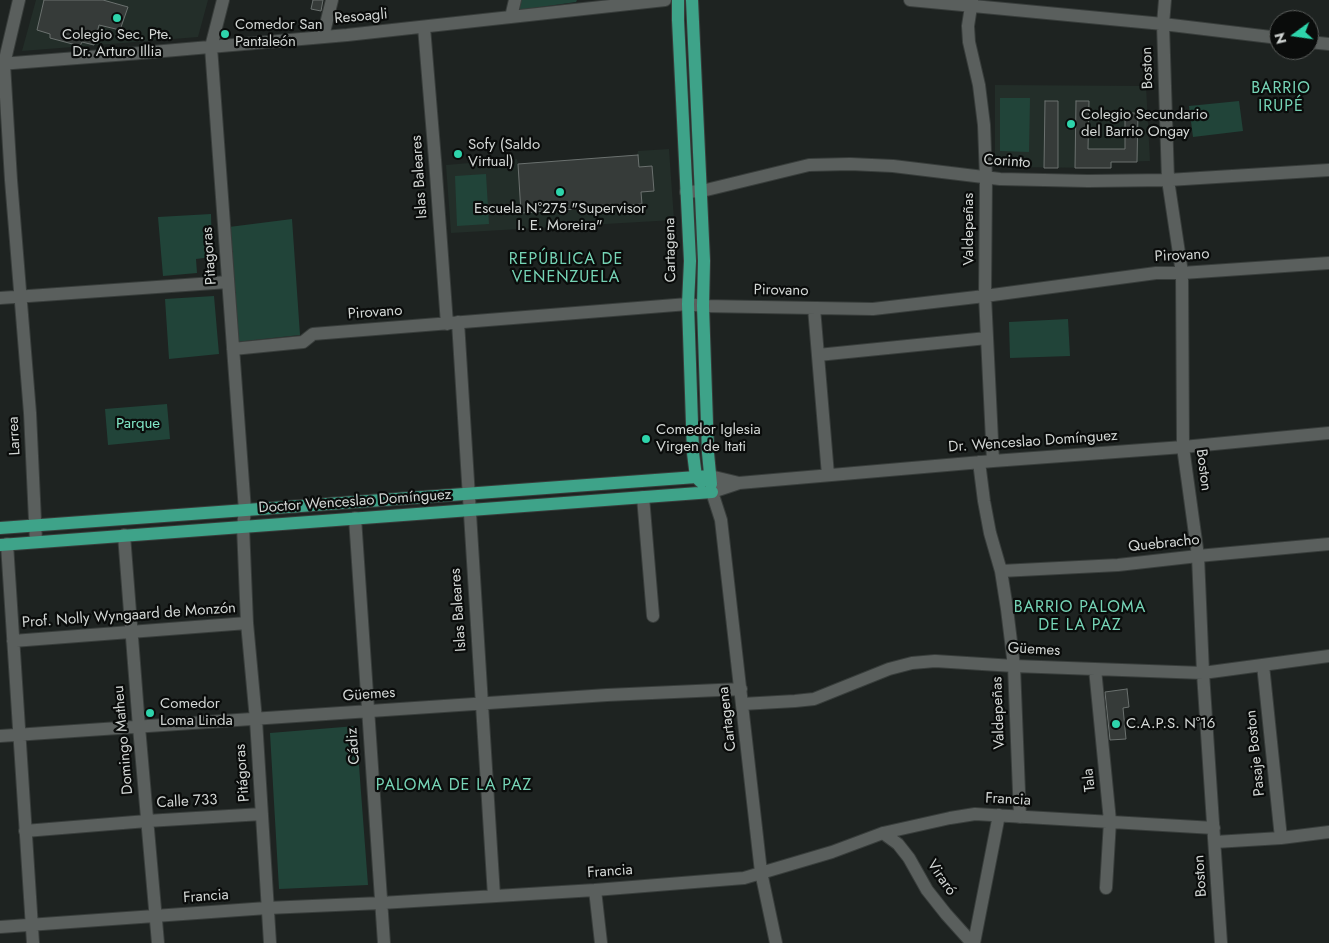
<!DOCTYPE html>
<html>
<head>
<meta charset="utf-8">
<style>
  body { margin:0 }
  #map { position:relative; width:1329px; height:943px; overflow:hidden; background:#1e2321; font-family:Jost,sans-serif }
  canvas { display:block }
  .north { position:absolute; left:1269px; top:10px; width:50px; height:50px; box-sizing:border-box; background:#0a0c0b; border:1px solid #5a5d5b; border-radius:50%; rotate:256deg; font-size:14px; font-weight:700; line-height:20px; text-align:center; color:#d2d6d4 }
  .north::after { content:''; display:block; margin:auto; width:18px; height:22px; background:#2ed4ab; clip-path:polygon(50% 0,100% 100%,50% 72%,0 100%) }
</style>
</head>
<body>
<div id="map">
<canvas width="1329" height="943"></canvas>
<div class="north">N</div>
</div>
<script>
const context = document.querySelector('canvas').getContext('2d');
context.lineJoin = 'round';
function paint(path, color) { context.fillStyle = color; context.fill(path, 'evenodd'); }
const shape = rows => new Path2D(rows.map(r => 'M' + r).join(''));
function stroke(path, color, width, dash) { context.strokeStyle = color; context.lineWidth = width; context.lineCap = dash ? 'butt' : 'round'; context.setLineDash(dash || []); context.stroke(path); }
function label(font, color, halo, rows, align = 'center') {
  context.font = font + ' Jost,sans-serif'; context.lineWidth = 4.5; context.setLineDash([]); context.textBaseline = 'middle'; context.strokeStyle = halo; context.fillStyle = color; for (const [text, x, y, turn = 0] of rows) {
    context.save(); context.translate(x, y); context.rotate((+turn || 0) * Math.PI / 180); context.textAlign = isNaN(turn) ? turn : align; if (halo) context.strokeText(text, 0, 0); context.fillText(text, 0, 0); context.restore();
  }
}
const built = shape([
  [36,0,208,0,198,37,22,51],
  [995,85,1146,86,1150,161,1112,162,1111,168,1000,167,995,161],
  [669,149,674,220,451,233,446,165,517,159,518,164,637,155,638,151]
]);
const green = shape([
  [521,0,577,0,576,2,519,10],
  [1000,98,1030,98,1029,152,1000,151],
  [1239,101,1243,131,1193,137,1189,106],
  [486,174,489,224,457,226,455,176],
  [211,214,212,257,196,259,197,273,163,276,158,217],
  [292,219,300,335,236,342,229,227],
  [214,296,219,354,169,359,165,299],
  [1068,319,1070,356,1010,358,1009,322],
  [167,404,170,439,108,445,105,409],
  [356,726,368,885,279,889,270,733]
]);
const building = shape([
  [44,0,103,0,128,7,120,30,99,25,94,45,82,42,80,46,50,38,50,34,37,30,44,0],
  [313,0,323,0,321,11,311,9,313,0],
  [1045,101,1058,101,1058,168,1044,168,1045,101],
  [1076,101,1089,101,1088,149,1125,149,1125,113,1138,113,1137,162,1111,162,1111,168,1075,168,1076,101],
  [638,155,639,167,652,166,654,191,641,192,642,204,521,213,518,164,638,155],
  [1127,689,1129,707,1123,708,1126,739,1110,740,1105,692,1127,689]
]);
const minor = shape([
  [19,0,4,64,11,180,30,413,36,542],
  [223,0,211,47,245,511,243,526,247,623,256,720,270,943],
  [910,0,1163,24,1279,38],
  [972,0,968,26,969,42,979,85,984,125,986,178,985,296,993,461],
  [1165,0,1163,24,1168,180,1182,273,1183,447,1198,556,1203,673,1221,943],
  [511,17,515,0],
  [424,27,435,160,447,324],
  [323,36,332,0],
  [1309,42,1329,44],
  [0,64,141,53,347,35,665,0],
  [686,192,702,191,809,165,850,164,893,166,1000,179,1088,181,1168,180,1329,170],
  [0,298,228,282],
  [814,308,828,475],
  [458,322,494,896],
  [233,349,303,342,313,334,688,304,703,306,873,309,985,296,1156,273,1182,273,1329,263],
  [818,355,987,338],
  [979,462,984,501,990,533,1001,571,1007,609,1014,666,1020,817],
  [710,476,739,483],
  [643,497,653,616],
  [355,518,384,943],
  [124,535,139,727,158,943],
  [7,544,33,943],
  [1001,571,1118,565,1198,556,1329,544],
  [13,641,247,623],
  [1263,665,1281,838],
  [1095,669,1110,821,1106,888],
  [742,704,795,701,814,699,889,669,912,663,935,661,1014,666,1203,673,1329,656],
  [0,736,607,695,741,689],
  [25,831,147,821,262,814],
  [883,833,898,844,909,858,927,890,946,914,972,943],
  [1215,842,1281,838,1329,832],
  [595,890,601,943],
  [0,927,267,908,381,903,595,890,744,878,832,852,883,833,950,818,975,814,1214,828],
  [776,943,761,872,721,520,712,492,739,483,993,461,1183,447,1329,433],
  [974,943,999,815]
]);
const major = shape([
  [678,0,678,20,690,261,688,304,693,453,696,477,701,482],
  [692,0,704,261,703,306,708,453,711,484],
  [0,528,710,476],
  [0,545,712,492]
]);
const markers = [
  [117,18,5,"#2ed4ab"],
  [225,34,5,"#2ed4ab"],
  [1071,124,5,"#2ed4ab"],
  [458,154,5,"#2ed4ab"],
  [560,192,5,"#2ed4ab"],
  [646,439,5,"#2ed4ab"],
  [150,713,5,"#2ed4ab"],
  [1116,724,5,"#2ed4ab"]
];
const streetNames = [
  ["Resoagli",361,17,-5],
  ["Boston",1148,68,-92],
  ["Corinto",1007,162,4],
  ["Islas Baleares",420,177,-94],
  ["Valdepeñas",969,229,-90],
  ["Cartagena",671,250,-91],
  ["Pitagoras",210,256,-94],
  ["Pirovano",1182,256,-3],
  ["Pirovano",781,291,1],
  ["Pirovano",375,313,-4],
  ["Larrea",15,436,-93],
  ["Dr. Wenceslao Domínguez",1033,442,-4],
  ["Boston",1203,470,83],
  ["Doctor Wenceslao Domínguez",355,502,-4],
  ["Quebracho",1164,544,-6],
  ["Islas Baleares",459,610,-94],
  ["Prof. Nolly Wyngaard de Monzón",129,616,-4],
  ["Güemes",1034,650,3],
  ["Güemes",369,695,-4],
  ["Valdepeñas",999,713,-92],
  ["Cartagena",728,719,-97],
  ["Domingo Matheu",124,740,-95],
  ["Cádiz",354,746,-94],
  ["Pasaje Boston",1256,753,-96],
  ["Pitágoras",243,773,-94],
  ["Tala",1090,780,-96],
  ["Francia",1008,800,3],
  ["Calle 733",187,802,-3],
  ["Francia",610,872,-4],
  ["Boston",1201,876,-94],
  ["Viraró",941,878,56],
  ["Francia",206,897,-4]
];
const poiNames = [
  ["Comedor San",235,25],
  ["Pantaleón",235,42],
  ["Colegio Sec. Pte.",117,35,"center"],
  ["Dr. Arturo Illia",117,52,"center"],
  ["Colegio Secundario",1081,115],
  ["del Barrio Ongay",1081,132],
  ["Sofy (Saldo",468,145],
  ["Virtual)",468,162],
  ["Escuela Nº275 \"Supervisor",560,209,"center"],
  ["I. E. Moreira\"",560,226,"center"],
  ["Comedor Iglesia",656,430],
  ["Virgen de Itati",656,447],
  ["Comedor",160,704],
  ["Loma Linda",160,721],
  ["C.A.P.S. Nº16",1126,724]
];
const parkNames = [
  ["Parque",138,424]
];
const neighbourhoodNames = [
  ["BARRIO",1281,89],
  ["IRUPÉ",1281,107],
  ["REPÚBLICA DE",566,260],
  ["VENENZUELA",566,278],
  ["BARRIO PALOMA",1080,608],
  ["DE LA PAZ",1080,626],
  ["PALOMA DE LA PAZ",454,786]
];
paint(built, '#232e29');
paint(green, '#214439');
paint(building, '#363b39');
stroke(building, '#6b716f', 1);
stroke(minor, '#383d3b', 14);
stroke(major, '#383d3b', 14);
stroke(minor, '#5a5f5d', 12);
stroke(major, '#3ea389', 12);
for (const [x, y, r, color] of markers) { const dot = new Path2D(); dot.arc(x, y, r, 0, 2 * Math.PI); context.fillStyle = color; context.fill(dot); stroke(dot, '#0a0c0b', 2); }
label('15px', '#d2d6d4', '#0a0c0b', streetNames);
label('15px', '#d2d6d4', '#0a0c0b', poiNames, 'left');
label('15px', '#81e6c6', '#0a0c0b', parkNames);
context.letterSpacing = '1px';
label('16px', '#76d4b6', '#0a0c0b', neighbourhoodNames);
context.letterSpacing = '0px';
</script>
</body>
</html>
